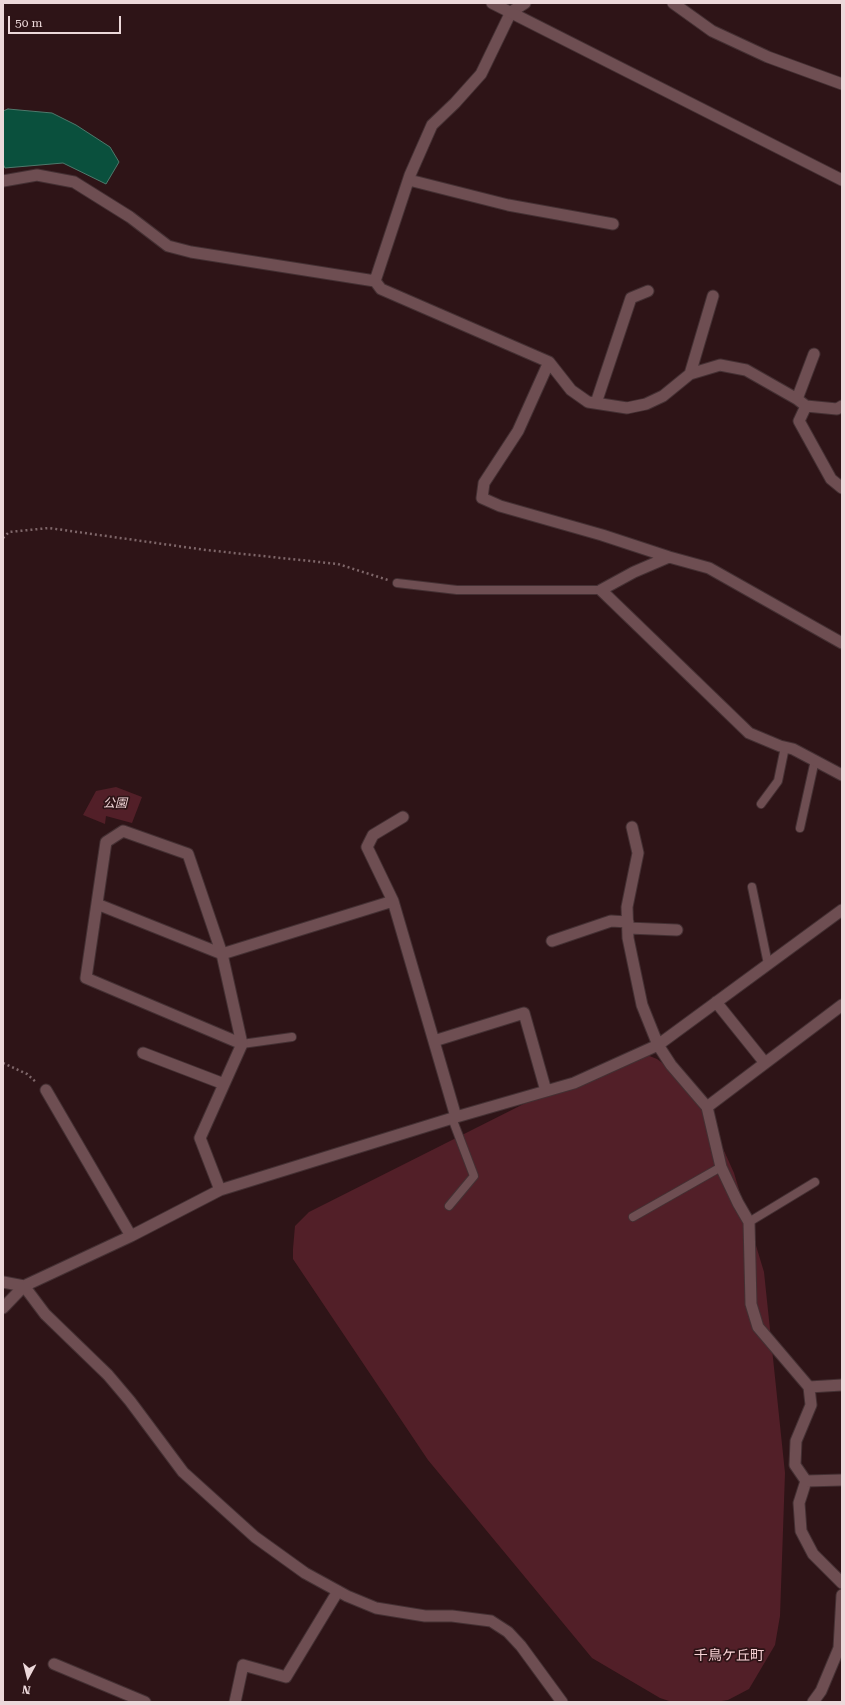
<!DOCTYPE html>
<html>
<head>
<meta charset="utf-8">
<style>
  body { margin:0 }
  #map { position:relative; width:845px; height:1705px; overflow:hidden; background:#2e1417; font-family:"Roboto Serif",serif }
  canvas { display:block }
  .frame { position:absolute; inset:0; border:4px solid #ecd8da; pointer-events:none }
  .north { position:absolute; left:8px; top:1657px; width:40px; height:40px; -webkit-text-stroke:3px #2e1417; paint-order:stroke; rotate:187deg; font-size:11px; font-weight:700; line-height:16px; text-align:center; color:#ecd8da }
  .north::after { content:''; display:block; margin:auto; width:14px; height:18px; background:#ecd8da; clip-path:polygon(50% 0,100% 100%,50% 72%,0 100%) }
  .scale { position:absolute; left:8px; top:16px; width:113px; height:18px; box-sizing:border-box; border:2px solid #ecd8da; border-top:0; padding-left:5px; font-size:12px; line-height:14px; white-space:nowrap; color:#ecd8da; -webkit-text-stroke:3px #2e1417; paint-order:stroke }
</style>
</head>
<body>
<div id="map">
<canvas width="845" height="1705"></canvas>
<div class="frame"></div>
<div class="north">N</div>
<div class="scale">50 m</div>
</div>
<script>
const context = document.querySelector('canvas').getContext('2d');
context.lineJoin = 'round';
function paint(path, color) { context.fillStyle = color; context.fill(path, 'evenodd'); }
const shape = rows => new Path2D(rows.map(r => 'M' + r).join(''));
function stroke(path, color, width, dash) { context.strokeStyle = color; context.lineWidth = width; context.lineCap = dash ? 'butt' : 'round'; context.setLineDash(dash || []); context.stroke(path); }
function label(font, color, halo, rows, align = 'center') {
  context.font = font + ' "Roboto Serif","Noto Sans JP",serif'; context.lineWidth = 3.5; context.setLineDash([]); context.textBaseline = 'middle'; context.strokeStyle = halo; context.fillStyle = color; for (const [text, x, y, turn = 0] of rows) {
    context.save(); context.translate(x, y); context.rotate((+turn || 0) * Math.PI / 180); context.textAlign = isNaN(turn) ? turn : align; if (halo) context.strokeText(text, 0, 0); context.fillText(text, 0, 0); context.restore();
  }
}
const green = shape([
  [116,787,142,797,132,823,106,816,105,824,83,815,96,791],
  [633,1052,642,1053,657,1059,672,1070,712,1124,734,1173,764,1272,785,1473,780,1616,775,1645,749,1689,728,1700,716,1702,672,1702,660,1698,592,1658,428,1460,293,1259,293,1249,295,1226,309,1212,615,1058]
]);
const water = shape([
  [8,109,52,113,76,125,110,147,119,162,106,184,63,163,5,168,3,164,3,111,8,109]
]);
const path = shape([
  [3,538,9,532,49,528,206,550,338,564,388,580],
  [3,1063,27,1074,37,1083]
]);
const service = shape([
  [397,583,457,590,601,590],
  [761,804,778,781,785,747],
  [800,828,815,760],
  [752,887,768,964],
  [242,1044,292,1037],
  [449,1206,474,1176,452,1118],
  [633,1217,721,1167],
  [749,1222,815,1182]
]);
const minor = shape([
  [673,3,712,31,768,57,842,84],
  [409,180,508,205,613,224],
  [3,181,37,175,74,182,130,217,168,246,191,252,375,281,381,289,549,362,571,390,588,402,627,408,646,404,663,396,690,374,720,365,746,370,797,399,806,406,837,409,842,406],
  [375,281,410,175,432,125,455,103,481,74,511,12,525,3],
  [549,362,518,431,484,483,482,498,500,506,602,535,669,557,709,568,842,643],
  [690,374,713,296],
  [797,399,814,354],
  [596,403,631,298,648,291],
  [806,406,799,421,831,479,842,488],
  [669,557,634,572,601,590,749,733,780,746,793,749,842,775],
  [403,817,373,835,367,847,393,901,456,1117],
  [632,827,638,853,627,907,628,938,642,1005,658,1045,671,1065,707,1107,721,1167,738,1203,749,1222,751,1304,758,1327,809,1387,811,1405,796,1441,795,1465,806,1481,842,1480],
  [97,904,222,954,393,901],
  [628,928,677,930],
  [552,941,611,921,628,922],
  [716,1002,765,1063],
  [434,1041,524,1013,546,1091],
  [143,1053,224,1084],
  [46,1090,131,1236],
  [707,1107,842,1005],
  [220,1190,200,1138,242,1044,222,954,188,854,123,831,106,842,86,978,242,1044],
  [3,1282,24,1286,45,1314,108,1375,130,1401,183,1472,255,1537,305,1573,347,1596,376,1608,425,1616,452,1616,491,1621,508,1632,521,1646,562,1702],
  [3,1308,24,1286,131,1236,220,1190,456,1117,574,1083,658,1045,842,910],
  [809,1387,842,1385],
  [806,1481,799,1503,801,1531,813,1554,842,1583],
  [54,1664,145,1702],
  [235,1702,243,1665,286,1677,338,1591],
  [813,1702,821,1691,839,1648,842,1595]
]);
const tertiary = shape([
  [492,3,842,180]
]);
const parkNames = [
  ["公園",115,803]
];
const quarterNames = [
  ["千鳥ケ丘町",729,1656]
];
paint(green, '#521f28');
paint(water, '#0a503d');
stroke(water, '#4e796c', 1);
stroke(service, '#443033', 10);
stroke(minor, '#443033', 13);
stroke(tertiary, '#443033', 13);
stroke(path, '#7e6669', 2.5, [2, 3]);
stroke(service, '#6e4e52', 8);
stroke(minor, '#6e4e52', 11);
stroke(tertiary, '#6e4e52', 11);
label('italic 12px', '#f0d5d7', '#2e1417', parkNames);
label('14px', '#f7d1d4', '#2e1417', quarterNames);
</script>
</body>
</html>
